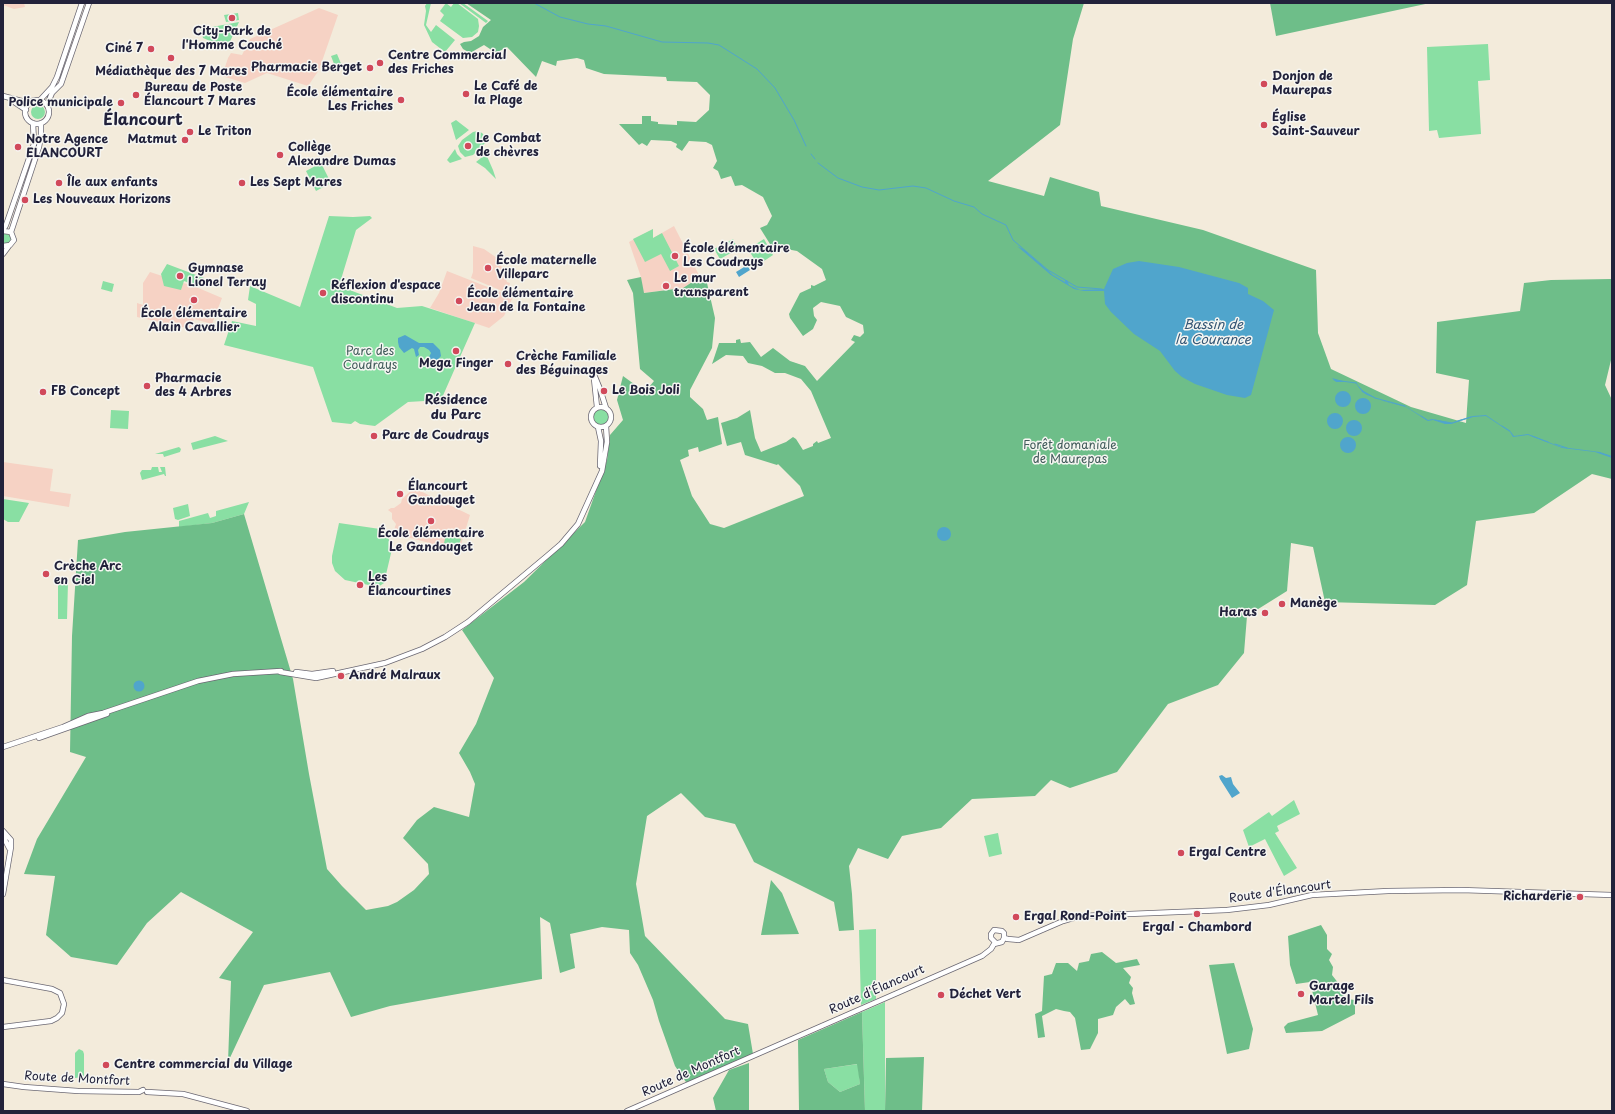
<!DOCTYPE html>
<html>
<head>
<meta charset="utf-8">
<style>
  body { margin:0 }
  #map { position:relative; width:1615px; height:1114px; overflow:hidden; background:#f3ebdb; font-family:"Playpen Sans",sans-serif }
  canvas { display:block }
  .frame { position:absolute; inset:0; border:4px solid #22223b; pointer-events:none }
</style>
</head>
<body>
<div id="map">
<canvas width="1615" height="1114"></canvas>
<div class="frame"></div>
</div>
<script>
const context = document.querySelector('canvas').getContext('2d');
context.lineJoin = 'round';
function paint(path, color) { context.fillStyle = color; context.fill(path, 'evenodd'); }
const shape = rows => new Path2D(rows.map(r => 'M' + r).join(''));
function stroke(path, color, width, dash) { context.strokeStyle = color; context.lineWidth = width; context.lineCap = dash ? 'butt' : 'round'; context.setLineDash(dash || []); context.stroke(path); }
function label(font, color, halo, rows, align = 'center') {
  context.font = font + ' "Playpen Sans",sans-serif'; context.lineWidth = 3; context.setLineDash([]); context.textBaseline = 'middle'; context.strokeStyle = halo; context.fillStyle = color; for (const [text, x, y, turn = 0] of rows) {
    context.save(); context.translate(x, y); context.rotate((+turn || 0) * Math.PI / 180); context.textAlign = isNaN(turn) ? turn : align; if (halo) context.strokeText(text, 0, 0); context.fillText(text, 0, 0); context.restore();
  }
}
const built = shape([
  [3,3,24,3,25,7,14,9,3,5],
  [319,8,338,15,319,70,308,86,267,73,245,83,222,76,228,58,231,53,242,55,250,39],
  [674,226,700,277,683,288,643,293,641,277,629,242,653,229,653,238],
  [473,246,484,249,497,258,501,265,507,282,510,283,507,293,471,278,473,272],
  [447,271,513,297,504,316,489,328,430,308,439,293],
  [150,272,196,287,222,298,212,324,194,319,191,329,137,317,137,303,143,305,143,283],
  [3,462,53,469,50,491,71,494,69,507,3,496],
  [414,488,470,515,459,551,407,537,404,533,399,537,394,530,396,524,392,519,392,513,388,510,391,508,394,508,401,503,402,499]
]);
const green = shape([
  [427,3,431,3,426,25,431,32,436,25,455,40,445,52,432,42,424,25,426,11,425,6],
  [446,3,451,7,454,3,457,3,478,19,479,26,478,32,472,37,463,38,440,21,444,15,440,11],
  [459,3,463,3,488,21,486,23],
  [238,13,239,20,226,22,224,15],
  [239,22,227,48,203,38,201,29],
  [1488,44,1490,80,1478,81,1481,134,1439,138,1437,130,1429,131,1427,47],
  [337,54,342,66,336,69,331,56],
  '31 112a7 7 0 1 1 14 0a7 7 0 1 1-14 0Z',
  [456,120,469,130,456,140,451,123],
  [473,132,478,131,482,133,485,136,485,143,473,155,465,157,460,152,458,146,462,140],
  [455,149,457,154,462,159,450,163,447,160],
  [486,154,493,170,496,179,485,168,476,162],
  [321,163,331,183,316,191,306,171],
  [329,216,353,217,370,216,372,218,356,230,339,286,397,308,422,306,475,323,441,400,408,402,375,426,360,424,355,421,351,424,332,422,313,367,224,345,232,321,256,326,256,304,248,300,250,286,300,307],
  [653,229,653,238,662,233,679,266,670,271,661,254,645,262,633,239],
  [3,233,10,235,11,241,8,244,3,244],
  [733,239,738,249,720,259,714,249],
  [764,239,773,255,758,265,748,249],
  [167,264,204,278,200,287,184,281,181,290,164,286,161,274],
  [103,281,114,284,112,292,101,289],
  '593 417a8 8 0 1 1 16 0a8 8 0 1 1-16 0Z',
  [111,410,129,411,128,429,110,428],
  [215,436,228,441,193,450,191,443],
  [179,447,181,449,180,452,164,457,163,454,155,454],
  [152,467,158,467,159,472,162,472,160,467,165,467,166,476,165,476,164,474,142,480,140,473,142,470,151,470],
  [3,499,29,503,19,522,8,522,3,519],
  [249,502,244,514,212,523,179,527,179,521,208,513,210,518,216,516,216,511],
  [188,504,190,516,178,520,175,519,173,508],
  [339,523,380,529,388,537,392,549,384,583,378,587,345,580,335,571,332,563,332,556],
  [446,535,461,539,458,548,444,543],
  [58,582,68,582,67,619,58,619],
  [1294,800,1300,814,1277,826,1279,831,1275,833,1297,868,1284,876,1265,839,1249,847,1243,830,1269,812,1272,816],
  [998,833,1002,854,989,857,984,836],
  [876,929,876,999,861,1005,859,930],
  [885,1002,885,1111,865,1111,862,1012],
  [79,1049,83,1051,84,1054,84,1077,75,1078,75,1053],
  [858,1064,860,1084,840,1092,828,1082,824,1069]
]);
const forest = shape([
  [466,3,1084,3,1073,39,1060,125,988,181,1044,196,1050,177,1099,192,1101,206,1203,230,1316,270,1318,333,1331,369,1411,407,1466,423,1469,380,1436,373,1437,322,1520,311,1524,283,1551,280,1611,279,1612,281,1612,356,1605,385,1612,400,1612,479,1592,474,1534,513,1476,521,1467,585,1435,605,1325,602,1313,547,1291,543,1287,591,1247,616,1244,653,1218,685,1168,704,1117,772,1070,788,1051,780,1035,796,972,799,941,828,902,836,888,859,858,848,849,866,852,894,854,930,839,931,834,902,754,862,735,824,705,817,681,793,647,816,636,884,645,936,725,1019,748,1024,753,1054,688,1085,675,1066,659,1021,653,1000,638,965,630,953,629,930,602,927,570,934,575,968,560,973,550,923,540,917,542,979,390,1006,351,1017,330,972,264,985,228,1062,231,981,219,978,253,932,181,892,147,923,117,965,71,957,46,935,55,876,24,874,37,839,86,757,70,752,72,636,78,540,125,532,212,523,244,514,293,679,309,774,327,869,342,886,366,910,388,906,397,902,414,890,429,874,428,864,403,838,417,820,434,807,469,817,475,784,470,772,459,753,476,724,494,678,462,630,524,582,585,522,607,460,610,435,623,420,617,400,623,376,645,392,654,381,640,369,633,293,627,280,641,277,644,293,683,288,700,277,707,283,715,318,712,348,690,390,690,397,703,409,707,420,718,417,722,444,699,452,698,447,688,450,689,456,680,460,692,496,710,524,724,528,804,496,800,486,778,464,777,465,745,455,741,442,727,446,721,423,737,418,750,410,755,438,761,452,786,442,793,437,796,439,803,450,813,446,813,444,817,441,818,443,831,438,811,391,801,379,785,373,775,373,762,366,748,363,743,356,726,355,712,364,719,343,736,343,736,340,740,339,741,343,750,342,761,357,773,348,790,361,805,366,817,381,855,342,851,340,854,335,860,337,864,333,863,325,846,317,840,306,821,302,813,308,814,316,817,320,813,329,803,336,790,318,789,314,800,293,811,288,811,285,814,286,826,280,822,269,797,251,781,248,775,252,760,228,767,225,772,216,763,197,742,185,735,186,731,176,721,179,718,171,713,168,717,161,712,145,706,142,689,141,682,151,676,147,677,144,671,141,651,140,647,146,642,143,639,145,619,124,642,124,642,116,651,116,651,121,658,122,658,124,677,125,677,121,696,122,709,110,710,95,697,82,667,81,666,77,604,74,586,68,584,60,577,58,557,61,556,66,542,61,536,77,507,47,496,53,484,45,470,53,463,49,460,44,464,42,471,41,479,36,483,27,491,20],
  [1270,3,1430,3,1276,36],
  [771,880,782,893,799,934,761,935],
  [1321,925,1327,935,1327,949,1332,954,1329,960,1333,967,1332,975,1339,984,1339,990,1347,999,1355,1000,1355,1014,1322,1031,1286,1033,1284,1027,1288,1023,1318,1015,1310,982,1296,984,1290,965,1288,936],
  [1102,952,1116,963,1137,959,1140,965,1123,968,1131,977,1129,983,1133,988,1132,993,1135,1004,1130,1005,1125,999,1116,1007,1113,1015,1098,1019,1098,1033,1090,1049,1081,1050,1075,1018,1070,1012,1064,1011,1056,1009,1042,1016,1045,1037,1038,1038,1035,1014,1042,1011,1044,976,1052,974,1056,963,1068,963,1077,971,1079,963,1089,961,1091,954],
  [1234,963,1253,1029,1249,1049,1227,1054,1209,965],
  [862,1012,865,1111,799,1111,798,1040],
  [857,1064,860,1084,840,1092,828,1082,824,1069],
  [924,1057,922,1111,885,1111,886,1058],
  [749,1063,749,1111,716,1111,713,1098,729,1070]
]);
const water = shape([
  [1017,246,1023,249,1053,275,1065,282,1065,280,1067,280,1069,285,1080,290,1104,289,1113,269,1127,263,1139,261,1179,267,1239,283,1248,288,1248,294,1263,301,1274,310,1251,395,1245,398,1227,395,1195,384,1182,377,1175,371,1160,351,1134,334,1111,312,1105,304,1104,291,1084,291,1074,289,1051,275],
  [749,264,748,266,750,270,739,277,736,272],
  [405,335,419,343,433,343,440,350,441,356,436,362,432,362,428,359,431,353,429,350,424,347,420,347,418,350,419,355,416,357,414,349,412,348,404,353,399,347,398,342,398,338],
  [1332,378,1346,382,1356,382,1361,390,1366,393,1380,400,1405,406,1428,420,1432,419,1452,423,1459,420,1473,416,1486,415,1511,432,1514,436,1528,434,1561,447,1600,452,1612,456,1612,458,1595,452,1562,448,1528,435,1513,437,1510,432,1486,416,1473,417,1451,424,1445,424,1433,420,1428,421,1406,407,1383,401,1367,395,1362,392,1355,382,1336,382],
  '1335 399a8 8 0 1 1 16 0a8 8 0 1 1-16 0Z',
  '1355 406a8 8 0 1 1 16 0a8 8 0 1 1-16 0Z',
  '1327 421a8 8 0 1 1 16 0a8 8 0 1 1-16 0Z',
  '1346 428a8 8 0 1 1 16 0a8 8 0 1 1-16 0Z',
  '1340 445a8 8 0 1 1 16 0a8 8 0 1 1-16 0Z',
  '937 534a7 7 0 1 1 14 0a7 7 0 1 1-14 0Z',
  '133.5 686a5.5 5.5 0 1 1 11 0a5.5 5.5 0 1 1-11 0Z',
  [1222,775,1226,778,1231,777,1233,784,1240,793,1232,798,1220,779,1219,776]
]);
const stream = shape([
  [534,3,560,17,588,24,606,26,662,42,708,43,719,45,757,69,775,88,794,120,806,146],
  [811,154,815,159],
  [818,163,838,178,862,187,879,190,913,186,926,188,954,201,974,207,982,214,1006,225,1013,240,1048,270,1077,287,1102,289],
  [1334,380,1356,383],
  [1359,387,1363,391,1375,398,1405,406],
  [1421,416,1427,420],
  [1435,420,1452,423,1471,417],
  [1502,426,1510,431],
  [1532,436,1548,442],
  [1555,444,1567,448]
]);
const secondary = shape([
  [3,96,29,103],
  [11,100,26,110],
  [40,100,52,87,57,77,82,3],
  '25 112a12 12 0 1 1 24 0a12 12 0 1 1-24 0Z',
  [47,105,52,93,61,84,89,3],
  [3,230,6,225,34,144,33,123],
  [3,231,11,232,14,240,10,245,3,246],
  [11,232,39,147,41,136,41,123],
  [3,254,9,246],
  [593,372,600,389,606,408],
  [594,379,597,407],
  '591 417a10 10 0 1 1 20 0a10 10 0 1 1-20 0Z',
  [598,427,601,441,600,466],
  [280,672,316,678,385,663,422,649,445,637,468,622,547,556,561,544,578,524,602,471,607,442,606,426],
  [296,672,312,674,333,671],
  [39,738,107,714],
  [3,747,63,727,88,716,103,713,198,681,233,674,281,671],
  [3,831,11,840,11,847,3,894],
  [3,836,9,848],
  [1004,938,1008,939,1019,940,1063,921,1080,916,1227,910,1269,905,1312,895,1388,891,1461,890,1612,895],
  [996,943,991,938,991,934,994,930,1002,931,1004,933,1004,938],
  [3,980,52,989,60,993,64,1004,62,1013,57,1018,51,1021,3,1027],
  [3,1084,24,1087,78,1091,139,1092,143,1090],
  [147,1092,183,1094,247,1111],
  [627,1111,982,956,991,949,994,944,1002,942,1004,938]
]);
const markers = [
  [232,18,4,"#d1495b"],
  [151,49,4,"#d1495b"],
  [171,58,4,"#d1495b"],
  [380,63,4,"#d1495b"],
  [370,68,4,"#d1495b"],
  [1264,84,4,"#d1495b"],
  [466,94,4,"#d1495b"],
  [136,95,4,"#d1495b"],
  [401,100,4,"#d1495b"],
  [121,103,4,"#d1495b"],
  [1264,125,4,"#d1495b"],
  [190,132,4,"#d1495b"],
  [185,140,4,"#d1495b"],
  [468,146,4,"#d1495b"],
  [18,147,4,"#d1495b"],
  [280,155,4,"#d1495b"],
  [59,183,4,"#d1495b"],
  [242,183,4,"#d1495b"],
  [25,200,4,"#d1495b"],
  [675,256,4,"#d1495b"],
  [488,268,4,"#d1495b"],
  [180,276,4,"#d1495b"],
  [666,286,4,"#d1495b"],
  [323,293,4,"#d1495b"],
  [194,300,4,"#d1495b"],
  [459,301,4,"#d1495b"],
  [456,351,4,"#d1495b"],
  [508,364,4,"#d1495b"],
  [147,386,4,"#d1495b"],
  [604,391,4,"#d1495b"],
  [43,392,4,"#d1495b"],
  [374,436,4,"#d1495b"],
  [400,494,4,"#d1495b"],
  [431,521,4,"#d1495b"],
  [46,574,4,"#d1495b"],
  [360,585,4,"#d1495b"],
  [1282,604,4,"#d1495b"],
  [1265,613,4,"#d1495b"],
  [341,676,4,"#d1495b"],
  [1181,853,4,"#d1495b"],
  [1580,897,4,"#d1495b"],
  [1197,914,4,"#d1495b"],
  [1016,917,4,"#d1495b"],
  [1301,994,4,"#d1495b"],
  [941,995,4,"#d1495b"],
  [106,1065,4,"#d1495b"]
];
const poiNames = [
  ["City-Park de",232,32,"center"],
  ["l'Homme Couché",232,46,"center"],
  ["Ciné 7",143,49,"right"],
  ["Centre Commercial",388,56],
  ["des Friches",388,70],
  ["Pharmacie Berget",362,68,"right"],
  ["Médiathèque des 7 Mares",171,72,"center"],
  ["Donjon de",1272,77],
  ["Maurepas",1272,91],
  ["Le Café de",474,87],
  ["la Plage",474,101],
  ["Bureau de Poste",144,88],
  ["Élancourt 7 Mares",144,102],
  ["École élémentaire",393,93,"right"],
  ["Les Friches",393,107,"right"],
  ["Police municipale",113,103,"right"],
  ["Église",1272,118],
  ["Saint-Sauveur",1272,132],
  ["Le Triton",198,132],
  ["Le Combat",476,139],
  ["de chèvres",476,153],
  ["Notre Agence",26,140],
  ["ELANCOURT",26,154],
  ["Matmut",177,140,"right"],
  ["Collège",288,148],
  ["Alexandre Dumas",288,162],
  ["Île aux enfants",67,183],
  ["Les Sept Mares",250,183],
  ["Les Nouveaux Horizons",33,200],
  ["École élémentaire",683,249],
  ["Les Coudrays",683,263],
  ["École maternelle",496,261],
  ["Villeparc",496,275],
  ["Gymnase",188,269],
  ["Lionel Terray",188,283],
  ["Le mur",674,279],
  ["transparent",674,293],
  ["Réflexion d'espace",331,286],
  ["discontinu",331,300],
  ["École élémentaire",467,294],
  ["Jean de la Fontaine",467,308],
  ["École élémentaire",194,314,"center"],
  ["Alain Cavallier",194,328,"center"],
  ["Crèche Familiale",516,357],
  ["des Béguinages",516,371],
  ["Mega Finger",456,364,"center"],
  ["Pharmacie",155,379],
  ["des 4 Arbres",155,393],
  ["Le Bois Joli",612,391],
  ["FB Concept",51,392],
  ["Parc de Coudrays",382,436],
  ["Élancourt",408,487],
  ["Gandouget",408,501],
  ["École élémentaire",431,534,"center"],
  ["Le Gandouget",431,548,"center"],
  ["Crèche Arc",54,567],
  ["en Ciel",54,581],
  ["Les",368,578],
  ["Élancourtines",368,592],
  ["Manège",1290,604],
  ["Haras",1257,613,"right"],
  ["André Malraux",349,676],
  ["Ergal Centre",1189,853],
  ["Richarderie",1572,897,"right"],
  ["Ergal Rond-Point",1024,917],
  ["Ergal - Chambord",1197,928,"center"],
  ["Garage",1309,987],
  ["Martel Fils",1309,1001],
  ["Déchet Vert",949,995],
  ["Centre commercial du Village",114,1065]
];
const parkNames = [
  ["Parc des",370,352],
  ["Coudrays",370,366],
  ["Forêt domaniale",1070,446],
  ["de Maurepas",1070,460]
];
const streetNames = [
  ["Route d'Élancourt",1280,892,-8],
  ["Route d'Élancourt",877,990,-24],
  ["Route de Montfort",691,1072,-24],
  ["Route de Montfort",77,1079,3]
];
const waterNames = [
  ["Bassin de",1213,325],
  ["la Courance",1213,340]
];
const neighbourhoodNames = [
  ["Résidence",456,400],
  ["du Parc",456,415]
];
const districtNames = [
  ["Élancourt",143,121]
];
paint(built, '#f6d2c4');
paint(green, '#89dfa3');
paint(forest, '#6ebe89');
paint(water, '#50a5cc');
stroke(stream, '#50a5cc', 1);
stroke(secondary, '#6b6873', 6);
stroke(secondary, '#fff', 4.5);
for (const [x, y, r, color] of markers) { const dot = new Path2D(); dot.arc(x, y, r, 0, 2 * Math.PI); context.fillStyle = color; context.fill(dot); stroke(dot, '#f6f6f2', 1.5); }
label('bold 12px', '#22223b', '#f6f6f2', poiNames, 'left');
label('12px', '#415b5a', '#f6f6f2', parkNames);
label('12px', '#22223b', '#f6f6f2', streetNames);
label('italic 13px', '#345675', '#f6f6f2', waterNames);
label('bold 13px', '#22223b', '#f6f6f2', neighbourhoodNames);
label('bold 16px', '#22223b', '#f6f6f2', districtNames);
</script>
</body>
</html>
